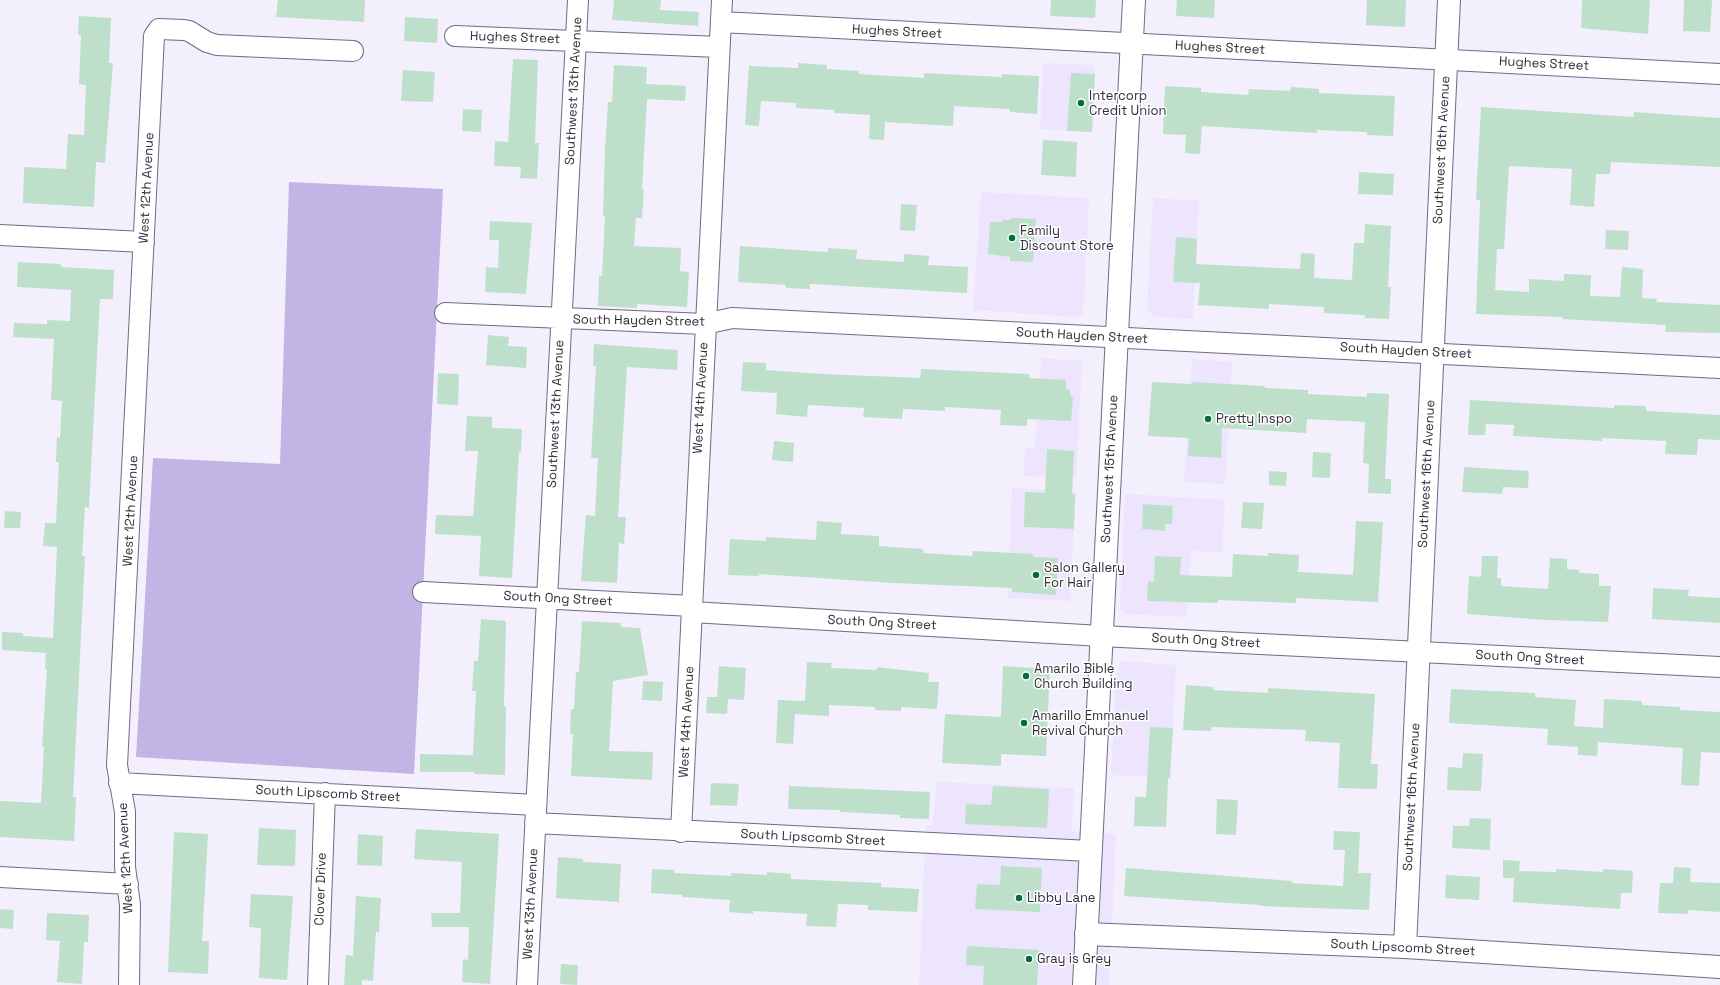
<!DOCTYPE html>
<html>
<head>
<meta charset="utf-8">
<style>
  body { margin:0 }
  canvas { display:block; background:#f3effd }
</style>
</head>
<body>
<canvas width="1720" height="985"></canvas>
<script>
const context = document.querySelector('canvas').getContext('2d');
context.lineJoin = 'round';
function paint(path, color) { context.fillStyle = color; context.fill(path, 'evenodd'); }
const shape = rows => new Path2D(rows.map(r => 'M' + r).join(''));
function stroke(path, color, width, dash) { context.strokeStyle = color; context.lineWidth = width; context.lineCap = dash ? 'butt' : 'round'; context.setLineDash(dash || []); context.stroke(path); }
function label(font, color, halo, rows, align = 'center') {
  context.font = font + ' "Space Grotesk",sans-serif'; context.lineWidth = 3; context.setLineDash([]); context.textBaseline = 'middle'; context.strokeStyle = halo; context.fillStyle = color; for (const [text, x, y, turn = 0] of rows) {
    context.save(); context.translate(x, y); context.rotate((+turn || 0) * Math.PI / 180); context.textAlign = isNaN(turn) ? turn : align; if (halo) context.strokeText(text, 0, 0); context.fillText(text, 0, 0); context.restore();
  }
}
const built = shape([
  [1043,63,1092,65,1095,70,1092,132,1040,129],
  [981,192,1089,198,1083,314,1078,317,973,310],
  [1153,198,1199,201,1193,319,1155,317,1147,309],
  [1041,358,1082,361,1076,478,1024,476,1025,447,1035,448],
  [1192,359,1232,362,1225,484,1184,482],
  [1012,488,1076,492,1070,601,1008,598],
  [1125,494,1225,500,1222,552,1191,551,1187,617,1125,614,1120,608],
  [1121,661,1176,665,1170,778,1111,775,1116,675],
  [936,782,1074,788,1072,832,1116,834,1109,985,919,985,926,825,933,825]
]);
const green = shape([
  [289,182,443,189,414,774,136,757,153,458,280,464]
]);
const building = shape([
  [278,0,365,0,364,22,276,17],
  [614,0,661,0,660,10,699,12,698,26,612,20],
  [1051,0,1096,0,1095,18,1050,16],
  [1177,0,1215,0,1214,18,1176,16],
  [1367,0,1406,0,1405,27,1366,25],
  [1582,0,1650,0,1648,34,1581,28],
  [1684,0,1712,0,1710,32,1683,31],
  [79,16,111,18,109,63,113,63,105,163,96,162,94,207,23,203,24,167,66,169,68,134,84,135,86,85,79,84,81,35,78,35],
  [405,17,438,19,437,43,404,41],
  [513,59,538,60,535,143,539,143,537,179,520,178,521,167,494,166,495,141,508,142],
  [798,63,827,65,827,69,859,71,859,74,924,78,924,73,1002,77,1002,74,1039,76,1037,114,1010,112,1010,109,954,106,953,126,885,122,884,140,869,139,870,115,834,113,834,110,796,108,796,103,761,101,759,126,745,125,749,66,798,68],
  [614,65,647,67,646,84,686,86,685,101,647,99,642,189,644,189,642,218,636,218,634,246,681,248,680,271,689,272,687,307,637,304,637,308,598,306,599,276,602,276,605,216,603,216,605,149,608,102,612,102],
  [403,70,435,72,433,102,401,101],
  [1071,73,1095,74,1092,132,1067,131],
  [1165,86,1201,88,1201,92,1248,95,1249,89,1290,91,1291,87,1319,89,1319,93,1395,96,1393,136,1367,135,1367,132,1317,130,1317,133,1202,126,1200,154,1185,153,1186,135,1163,134],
  [1481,107,1634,117,1634,112,1720,118,1720,167,1611,162,1610,174,1596,174,1594,207,1570,205,1572,169,1509,166,1504,249,1497,249,1495,290,1529,292,1529,279,1564,281,1564,274,1591,275,1590,296,1620,297,1622,267,1643,269,1642,298,1657,299,1656,302,1720,305,1720,333,1665,332,1666,325,1562,319,1562,317,1476,314,1480,200,1476,200],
  [463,109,482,110,481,132,462,131],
  [1043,140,1077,142,1076,177,1041,175],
  [1359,172,1394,174,1393,195,1358,194],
  [901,204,917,205,915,231,900,230],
  [1011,218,1036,219,1033,262,1010,261,1010,257,988,254,990,222,1002,222,1002,220,1011,220],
  [490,221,532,223,526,294,485,292,486,267,498,268,499,240,489,240],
  [1365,224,1391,226,1388,287,1391,287,1389,319,1365,318,1365,315,1324,313,1324,307,1269,304,1269,309,1198,305,1200,283,1173,282,1176,237,1197,239,1196,264,1300,269,1301,253,1315,254,1314,278,1352,280,1354,243,1364,243],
  [1606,230,1629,231,1628,250,1605,249],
  [740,246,828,252,828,248,857,250,856,259,904,262,904,254,929,256,928,265,968,267,967,293,810,284,810,289,786,288,786,285,738,282],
  [18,262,61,264,61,267,114,270,113,299,100,299,89,508,85,507,82,556,85,556,73,797,76,797,74,841,0,837,0,801,41,803,44,747,42,747,47,669,45,669,46,653,2,650,2,632,23,633,23,636,53,638,57,547,43,546,45,523,56,523,59,462,56,462,57,437,60,438,62,401,51,400,54,339,13,337,14,323,47,324,47,320,70,321,71,290,17,287],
  [488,335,509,337,508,346,527,347,526,368,486,365],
  [594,344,678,350,677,370,627,367,618,517,626,517,624,544,619,543,617,583,581,581,586,515,595,516,598,458,591,458,596,366,593,366],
  [743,362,766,363,766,370,823,374,920,378,921,369,1029,374,1029,378,1066,380,1066,389,1070,390,1070,396,1073,397,1071,421,1027,419,1027,426,1000,425,1001,410,945,407,945,411,903,409,902,419,863,417,864,408,808,405,807,417,776,414,777,393,741,391],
  [438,373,459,374,458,405,437,404],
  [1152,382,1192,384,1192,382,1265,386,1265,388,1308,390,1308,394,1367,397,1367,393,1389,394,1385,479,1391,479,1391,494,1368,493,1369,464,1363,463,1365,422,1307,419,1306,433,1222,428,1221,458,1188,456,1189,438,1148,436],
  [1470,400,1614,408,1614,405,1646,406,1646,411,1720,415,1720,440,1698,439,1697,455,1665,454,1666,441,1602,438,1602,441,1513,436,1514,425,1486,424,1485,435,1468,435],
  [467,416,492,417,492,428,522,429,521,452,519,452,512,578,479,576,481,536,435,534,436,515,473,516,478,451,465,451],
  [774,441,794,443,793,462,772,460],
  [1047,449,1074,451,1072,494,1075,494,1074,529,1024,527,1025,492,1045,493],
  [1313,452,1331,453,1330,478,1312,477],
  [1464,467,1529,471,1528,488,1503,487,1502,494,1462,492],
  [1269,471,1287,472,1286,486,1269,485],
  [1243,502,1264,503,1262,529,1241,528],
  [1143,504,1173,506,1172,524,1165,524,1165,531,1142,529],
  [5,511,21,512,20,528,4,528],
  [817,521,842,523,841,534,879,536,879,546,923,549,923,553,972,556,973,551,1034,554,1033,557,1058,558,1056,595,1012,592,1012,588,893,583,759,574,759,576,728,575,730,539,766,541,766,537,816,540],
  [1356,521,1383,522,1378,602,1296,598,1296,603,1218,600,1218,603,1147,601,1148,581,1154,582,1155,556,1181,557,1180,575,1232,577,1233,554,1268,556,1268,553,1299,555,1298,572,1353,575],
  [1482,556,1498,556,1497,578,1501,578,1501,586,1548,589,1550,558,1567,559,1567,569,1579,570,1579,573,1599,574,1599,586,1611,586,1608,622,1546,620,1467,614,1469,576,1481,577],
  [1653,588,1689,590,1688,596,1720,598,1720,623,1652,619],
  [481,619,506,621,504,706,506,707,505,775,474,774,474,772,420,772,420,754,473,755,476,691,472,691,474,661,478,661],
  [582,621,621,623,621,627,640,628,648,675,613,681,609,751,653,752,652,780,571,776,573,734,570,734,571,709,574,709,576,672,579,672],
  [807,662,832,663,831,668,877,670,877,667,929,673,928,682,939,682,937,709,901,707,901,711,875,710,875,707,829,705,829,716,795,714,793,744,776,743,778,700,805,701],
  [719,666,746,668,744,700,728,699,727,714,706,713,707,697,717,697],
  [1003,666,1050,669,1046,756,1001,754,1001,766,942,763,945,714,1001,717],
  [643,681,663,682,662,701,642,700],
  [1186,685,1213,687,1213,690,1268,693,1268,688,1375,694,1371,764,1378,764,1377,789,1338,788,1340,743,1305,741,1306,730,1211,727,1211,731,1183,730],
  [1451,689,1535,693,1535,697,1576,700,1574,726,1603,728,1604,699,1642,701,1642,705,1680,707,1680,710,1720,712,1720,753,1701,752,1699,786,1681,785,1683,748,1598,742,1597,756,1578,755,1578,747,1547,745,1548,729,1449,723],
  [1150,727,1173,728,1170,778,1168,778,1166,827,1134,826,1135,797,1146,797],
  [1463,753,1483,754,1481,791,1447,790,1448,767,1462,768],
  [711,783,739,784,737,806,710,805],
  [789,786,930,792,929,819,900,818,900,815,840,812,840,810,788,809],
  [993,786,1049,789,1047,828,965,824,966,804,991,805],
  [1217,799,1238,800,1236,835,1216,834],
  [1470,818,1491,819,1490,850,1452,848,1453,826,1469,826],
  [259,828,296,830,295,866,257,865],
  [416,829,499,834,490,984,462,982,463,959,468,960,469,927,432,927,431,913,460,913,462,862,414,859],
  [1334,831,1360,832,1358,873,1371,873,1369,910,1260,906,1260,905,1124,896,1126,868,1292,881,1292,883,1343,886,1345,850,1333,850],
  [174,832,208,834,202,941,209,941,208,974,168,972],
  [358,834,383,836,382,866,357,865],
  [558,857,583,859,583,862,621,864,619,902,556,898],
  [1503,860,1520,861,1519,871,1556,872,1556,869,1603,872,1603,869,1633,871,1632,893,1621,893,1620,909,1513,902,1514,878,1503,878],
  [1001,866,1042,868,1040,912,975,909,977,884,1000,885],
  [1674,867,1691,868,1690,882,1720,883,1720,912,1688,910,1688,914,1658,913,1660,883,1673,883],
  [652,869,674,870,674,873,731,876,731,873,767,875,767,872,791,874,791,879,881,883,881,887,919,889,917,912,868,910,868,905,838,904,836,927,806,926,807,914,753,911,753,914,729,912,730,900,682,897,682,895,651,893],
  [1446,875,1480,877,1479,900,1445,898],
  [251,894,293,896,287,980,259,978,261,928,249,927],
  [356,896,381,898,379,933,376,932,373,981,362,980,362,985,344,985,346,955,353,956],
  [0,909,14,910,13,929,0,928],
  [47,913,89,915,88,942,84,942,82,984,57,982,60,941,46,940],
  [967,946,1039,950,1037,985,983,985,984,966,966,965],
  [561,964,578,965,577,985,560,984]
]);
const minor = shape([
  [721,22,1720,74],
  [455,36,719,47],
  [0,235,144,242],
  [445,313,705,324,732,318,1720,368],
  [423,592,692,606],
  [692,612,1101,636,1720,667],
  [119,783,536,805],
  [535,823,1090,851],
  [681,832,722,0],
  [0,877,128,884],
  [129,985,130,905,125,867,125,812,117,765,154,36,159,29,184,30,189,31,207,42,217,45,353,51],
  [318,985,325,793],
  [527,985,578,0]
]);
const tertiary = shape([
  [1086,934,1405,947,1720,967],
  [1405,947,1449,0]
]);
const secondary = shape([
  [1084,985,1134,0]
]);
const markers = [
  [1081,103,4,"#056b41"],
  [1012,238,4,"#056b41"],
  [1208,419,4,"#056b41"],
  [1036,575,4,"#056b41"],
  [1026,676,4,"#056b41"],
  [1024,723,4,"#056b41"],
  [1019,898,4,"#056b41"],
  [1029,959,4,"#056b41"]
];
const streetNames = [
  ["Hughes Street",897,32,3],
  ["Hughes Street",515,38,2],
  ["Hughes Street",1220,48,3],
  ["Hughes Street",1544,64,3],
  ["Southwest 13th Avenue",574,91,-87],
  ["Southwest 16th Avenue",1442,150,-87],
  ["West 12th Avenue",147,188,-87],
  ["South Hayden Street",639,321,1],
  ["South Hayden Street",1082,336,3],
  ["South Hayden Street",1406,351,3],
  ["West 14th Avenue",701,398,-87],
  ["Southwest 13th Avenue",556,414,-87],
  ["Southwest 15th Avenue",1110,469,-87],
  ["Southwest 16th Avenue",1427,474,-87],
  ["West 12th Avenue",131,511,-87],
  ["South Ong Street",558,599,3],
  ["South Ong Street",882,623,3],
  ["South Ong Street",1206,641,3],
  ["South Ong Street",1530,658,3],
  ["West 14th Avenue",687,722,-87],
  ["South Lipscomb Street",328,794,3],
  ["Southwest 16th Avenue",1412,797,-87],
  ["South Lipscomb Street",813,838,3],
  ["West 12th Avenue",126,858,-93],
  ["Clover Drive",321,889,-88],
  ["West 13th Avenue",531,904,-87],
  ["South Lipscomb Street",1403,948,3]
];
const poiNames = [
  ["Intercorp",1089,96],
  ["Credit Union",1089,111],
  ["Family",1020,231],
  ["Discount Store",1020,246],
  ["Pretty Inspo",1216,419],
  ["Salon Gallery",1044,568],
  ["For Hair",1044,583],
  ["Amarilo Bible",1034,669],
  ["Church Building",1034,684],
  ["Amarillo Emmanuel",1032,716],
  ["Revival Church",1032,731],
  ["Libby Lane",1027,898],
  ["Gray is Grey",1037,959]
];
paint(built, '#ece5fd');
paint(green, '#c2b4e5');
paint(building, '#bee0cb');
stroke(minor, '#716986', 22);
stroke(tertiary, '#716986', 24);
stroke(secondary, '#716986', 24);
stroke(minor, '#fff', 20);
stroke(tertiary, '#fff', 22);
stroke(secondary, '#fff', 22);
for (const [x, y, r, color] of markers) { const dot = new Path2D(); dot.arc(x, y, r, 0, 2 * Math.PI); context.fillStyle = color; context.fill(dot); stroke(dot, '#fff', 1.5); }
label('13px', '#322e3b', '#fff', streetNames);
label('13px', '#322e3b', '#fff', poiNames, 'left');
</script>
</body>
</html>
